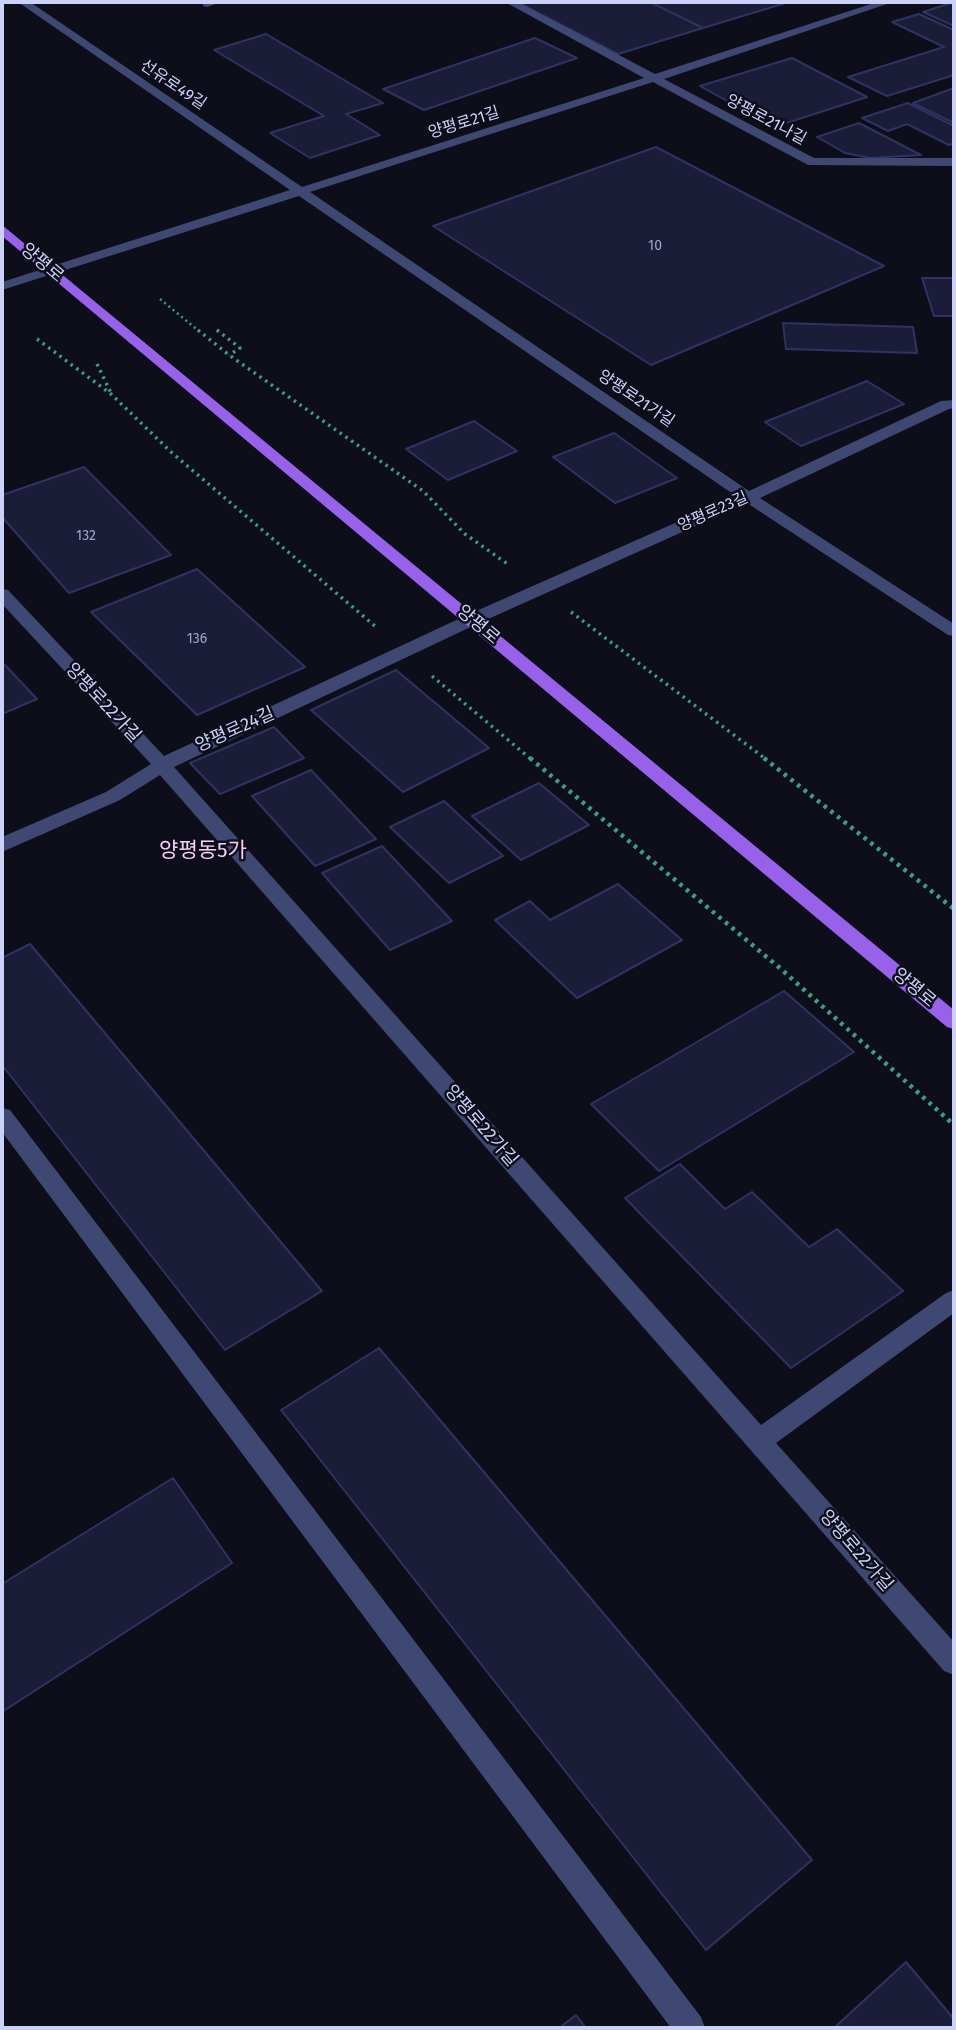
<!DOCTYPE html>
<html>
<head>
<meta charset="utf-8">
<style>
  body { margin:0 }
  #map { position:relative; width:956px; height:2030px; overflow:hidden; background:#0d0e1a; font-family:"Fira Sans",sans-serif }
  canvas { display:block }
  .frame { position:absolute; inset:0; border:4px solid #ccd1f8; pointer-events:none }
</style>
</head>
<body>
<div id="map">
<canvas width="956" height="2030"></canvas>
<div class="frame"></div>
</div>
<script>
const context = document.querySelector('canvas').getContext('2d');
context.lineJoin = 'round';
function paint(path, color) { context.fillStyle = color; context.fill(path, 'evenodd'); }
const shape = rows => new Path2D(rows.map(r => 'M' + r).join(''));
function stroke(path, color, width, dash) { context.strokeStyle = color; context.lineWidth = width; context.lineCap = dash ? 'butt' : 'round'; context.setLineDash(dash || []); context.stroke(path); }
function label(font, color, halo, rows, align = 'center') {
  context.font = font + ' "Fira Sans","Noto Sans KR",sans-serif'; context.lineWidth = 5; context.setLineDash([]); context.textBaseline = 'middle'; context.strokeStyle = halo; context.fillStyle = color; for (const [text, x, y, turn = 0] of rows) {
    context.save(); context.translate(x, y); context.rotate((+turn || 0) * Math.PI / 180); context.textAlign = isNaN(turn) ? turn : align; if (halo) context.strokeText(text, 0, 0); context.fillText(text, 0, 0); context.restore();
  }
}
const building = shape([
  [517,2,650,2,703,28,618,54,517,2],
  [650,2,789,2,703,28,650,2],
  [954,2,954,26,923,12,954,2],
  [919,14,954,30,954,75,887,96,848,77,944,47,892,22,919,14],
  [266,34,383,103,346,114,380,135,310,158,270,133,324,116,214,50,266,34],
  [535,38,577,58,424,110,383,89,535,38],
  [792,58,867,97,774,127,700,86,792,58],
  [954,88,954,123,913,103,954,88],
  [908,103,954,126,954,143,949,145,907,124,888,131,862,118,908,103],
  [859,123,921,155,870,158,845,153,817,137,859,123],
  [656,147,884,266,651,365,433,226,656,147],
  [922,278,954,278,954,316,934,316,922,278],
  [783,323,913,327,917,353,786,349,783,323],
  [867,381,904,404,801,446,765,422,867,381],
  [474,421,517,451,448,480,406,449,474,421],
  [614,433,677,478,615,503,553,457,614,433],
  [84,467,171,555,69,593,2,517,2,495,84,467],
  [197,569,305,667,197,715,91,612,197,569],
  [5,665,37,699,2,714,2,666,5,665],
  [396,670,489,748,403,792,311,710,396,670],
  [274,727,304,758,220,794,190,763,274,727],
  [311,770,376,839,315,866,252,796,311,770],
  [539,783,589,825,521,860,472,816,539,783],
  [444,801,503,856,449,883,390,827,444,801],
  [382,846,452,921,390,950,322,873,382,846],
  [618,884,682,940,577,998,495,920,530,901,550,920,618,884],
  [30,944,322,1291,225,1350,2,1065,2,958,30,944],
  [784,991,854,1052,659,1171,591,1104,784,991],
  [680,1164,725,1209,752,1192,809,1247,837,1229,903,1291,791,1368,625,1198,680,1164],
  [379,1348,812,1860,706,1950,281,1410,379,1348],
  [173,1478,232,1563,2,1712,2,1584,173,1478],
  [906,1962,954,2019,954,2028,834,2028,906,1962],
  [576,2015,586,2028,559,2028,576,2015]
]);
const pathFar2 = shape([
  [160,299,200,332],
  [217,330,219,332]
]);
const pathFar1 = shape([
  [198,330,229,355,423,491,465,534,509,565],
  [217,330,240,348,229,355],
  [37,339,111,394,171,452,376,627],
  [97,364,111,393],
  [571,612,767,760],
  [432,676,532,760]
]);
const path = shape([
  [530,758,781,969,954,1125],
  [764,758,954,909]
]);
const minor = shape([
  [18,2,30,2,302,187,644,78,505,2,518,2,655,74,877,2,893,2,664,79,814,158,954,158,954,166,808,165,653,82,310,192,749,491,941,401,954,400,954,408,949,409,760,498,954,624,954,636,948,635,747,503,477,624,174,767,761,1425,946,1293,954,1290,954,1313,776,1443,954,1642,954,1675,944,1671,160,775,120,800,2,852,2,837,106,792,151,764,2,604,2,589,8,590,164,756,465,616,736,496,299,196,2,290,2,282,290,190,18,2],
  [203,2,221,2,207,7,203,6,203,2],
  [2,1108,10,1110,701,2017,705,2028,671,2028,2,1132,2,1108]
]);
const major = shape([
  [2,225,954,1010,954,1029,947,1027,2,236,2,225]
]);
const numberNames = [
  ["10",655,246],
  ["132",86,536],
  ["136",197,639]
];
const farStreetnames = [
  ["선유로49길",173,85,34],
  ["양평로21나길",766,120,28],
  ["양평로21길",464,123,-17],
  ["양평로21가길",636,399,34],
  ["양평로23길",713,512,-24]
];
const streetNames = [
  ["양평로",42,263,40],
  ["양평로",478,625,40],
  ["양평로22가길",103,703,47],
  ["양평로24길",235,730,-24],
  ["양평로",914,988,40],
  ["양평로22가길",481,1126,49],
  ["양평로22가길",856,1551,49]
];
const quarterNames = [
  ["양평동5가",203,851]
];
paint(building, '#1b1c38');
stroke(building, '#303261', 2);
stroke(pathFar2, '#3b9d81', 2.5, [2, 3.5]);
stroke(pathFar1, '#3b9d81', 3.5, [2.5, 4.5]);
stroke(path, '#3b9d81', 4.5, [3.5, 5]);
paint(minor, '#3e4873');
paint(major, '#9761ea');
label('14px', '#a0a4c8', null, numberNames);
label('16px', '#ccd1f8', '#0d0e1a', farStreetnames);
label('18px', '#ccd1f8', '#0d0e1a', streetNames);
label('21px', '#f8cef3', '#0d0e1a', quarterNames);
</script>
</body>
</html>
